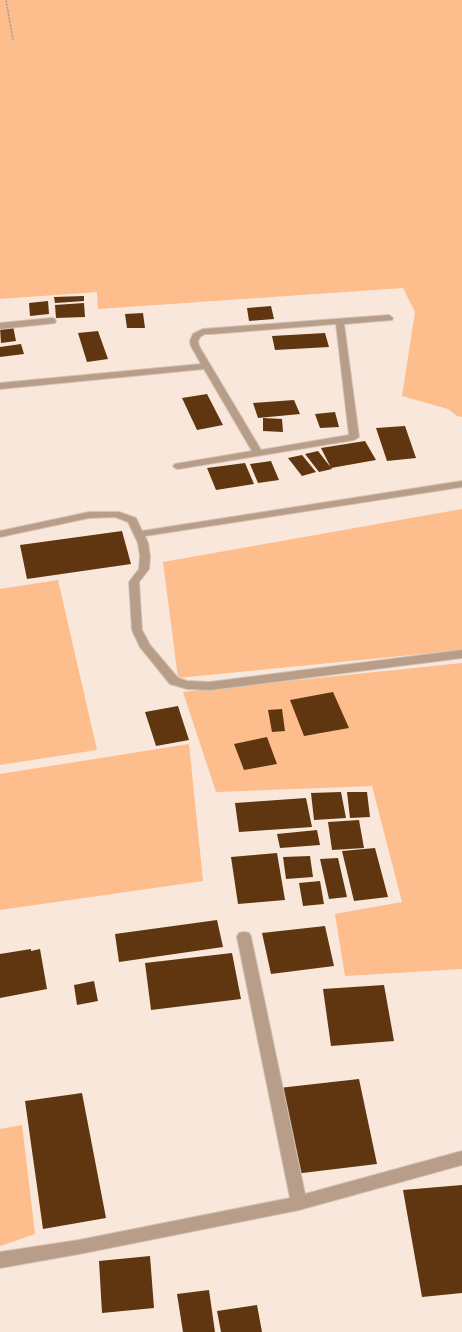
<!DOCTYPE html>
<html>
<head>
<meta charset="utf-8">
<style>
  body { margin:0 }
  canvas { display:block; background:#f8e7da }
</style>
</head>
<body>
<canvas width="462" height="1332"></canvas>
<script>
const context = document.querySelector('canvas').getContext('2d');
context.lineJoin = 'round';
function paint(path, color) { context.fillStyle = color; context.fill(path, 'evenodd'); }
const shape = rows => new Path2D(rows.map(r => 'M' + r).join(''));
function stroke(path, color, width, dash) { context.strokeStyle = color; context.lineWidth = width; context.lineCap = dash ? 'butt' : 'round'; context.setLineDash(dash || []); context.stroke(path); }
const water = shape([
  [0,0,462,0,462,417,457,416,448,409,402,396,415,312,403,288,98,309,97,292,0,299],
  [462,509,462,650,178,678,163,562],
  [58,580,97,750,0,765,0,589],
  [462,663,462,969,345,976,335,914,402,902,372,786,216,792,183,692],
  [189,744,203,881,0,910,0,774],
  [22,1125,35,1234,0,1246,0,1129]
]);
const building = shape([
  [84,296,84,301,55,303,54,297],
  [48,301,49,314,30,316,29,303],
  [84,303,85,317,56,318,55,305],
  [271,306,274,319,249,321,247,308],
  [143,313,145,328,127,328,125,314],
  [13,326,16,341,1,343,0,327],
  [98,331,108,359,87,362,78,333],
  [325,333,329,347,275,350,272,336],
  [21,344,24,354,0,357,0,347],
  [207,394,223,425,197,430,182,398],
  [294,400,300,414,258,418,253,403],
  [335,412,339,427,320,428,315,414],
  [263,418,282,419,283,432,263,431],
  [405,426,416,458,387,461,376,428],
  [365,441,376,460,331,468,321,448],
  [318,451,332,469,319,472,305,454],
  [302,455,316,472,302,476,288,458],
  [271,461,279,480,258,483,250,464],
  [245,463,254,484,216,490,207,468],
  [122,531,131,564,27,579,20,545],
  [333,692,349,728,304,736,290,700],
  [178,706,189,740,156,746,145,712],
  [282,709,285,731,272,732,268,710],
  [267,737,277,764,244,770,234,744],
  [341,792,346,818,314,820,311,793],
  [347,792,367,792,370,817,350,818],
  [306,798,312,827,239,832,235,803],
  [359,820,364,848,332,850,328,822],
  [317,830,320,845,280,848,277,834],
  [375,848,388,897,354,901,342,851],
  [277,853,285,900,238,904,231,857],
  [310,856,313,877,286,879,283,857],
  [338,858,347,897,329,899,320,859],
  [320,881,324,904,303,906,299,883],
  [217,920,223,947,119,962,115,934],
  [325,926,334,966,271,974,262,933],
  [31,949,31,951,40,949,47,989,0,998,0,954],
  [232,953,241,999,151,1010,145,963],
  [94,981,98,1001,77,1005,74,985],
  [384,985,394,1041,331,1046,323,989],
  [359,1079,377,1164,294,1174,279,1088],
  [82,1093,106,1218,43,1229,25,1101],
  [462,1185,462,1293,422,1297,403,1190],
  [150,1256,154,1308,102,1313,99,1261],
  [209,1290,215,1332,183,1332,177,1294],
  [257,1305,262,1332,221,1332,217,1311]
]);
const path = shape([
  [6,0,13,40]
]);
const service = shape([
  [462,481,462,487,145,536,148,543,150,556,149,569,139,582,142,630,150,645,178,678,187,681,210,682,462,650,462,658,210,690,187,689,170,684,140,647,132,630,129,582,139,569,140,556,138,543,128,522,115,517,89,518,0,537,0,531,89,512,119,512,136,518,142,531,462,481]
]);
const minor = shape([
  [389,315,393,318,392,320,344,324,359,437,354,440,178,469,175,468,173,466,175,464,252,451,204,369,0,389,0,383,201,364,191,346,190,341,193,334,203,329,389,315],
  [336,324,349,435,261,450,199,346,198,341,200,337,205,334,212,334,336,324],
  [52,318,55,319,56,321,55,323,0,329,0,323,52,318],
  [244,932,249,933,251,937,305,1194,462,1151,462,1165,299,1210,79,1254,0,1268,0,1252,79,1240,290,1198,237,937,239,933,244,932]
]);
paint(water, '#fdbd8c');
paint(building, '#5f360f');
stroke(service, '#d2c3b8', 2);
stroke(minor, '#d2c3b8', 2);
stroke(path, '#ada096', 1.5, [2.5, 1]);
paint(service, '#b89d88');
paint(minor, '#b89d88');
</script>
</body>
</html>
